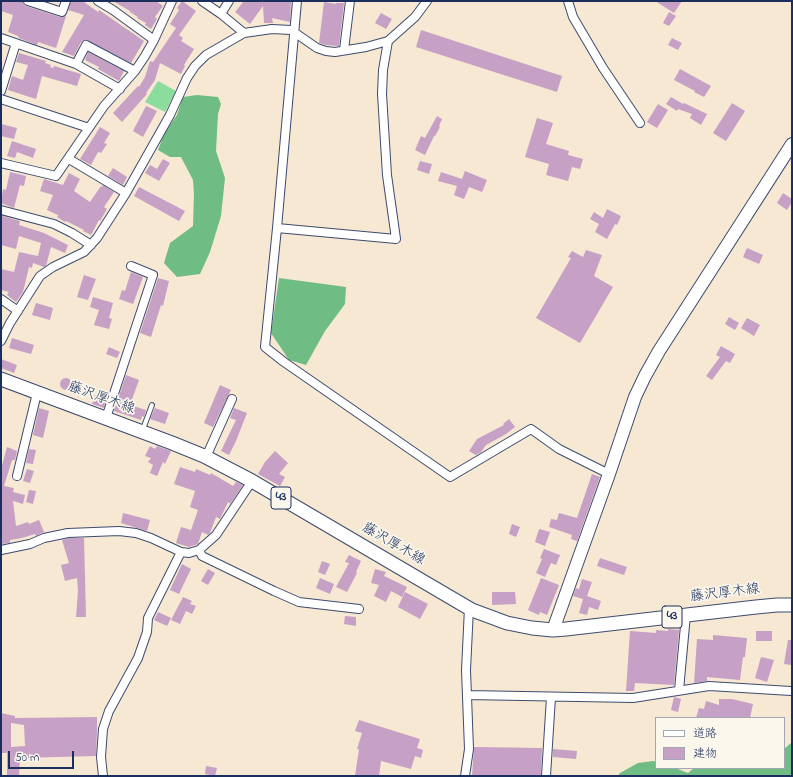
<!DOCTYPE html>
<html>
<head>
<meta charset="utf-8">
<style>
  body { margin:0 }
  #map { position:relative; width:793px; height:777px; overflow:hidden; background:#f6e8d2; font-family:"Indie Flower","Klee One",sans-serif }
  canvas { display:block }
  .frame { position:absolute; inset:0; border:2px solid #1b2f5e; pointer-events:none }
  .legend { position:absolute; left:655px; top:717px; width:130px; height:52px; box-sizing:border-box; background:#fbf7ec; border:1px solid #a1a7b3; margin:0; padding:5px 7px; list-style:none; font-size:12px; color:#1b2f5e }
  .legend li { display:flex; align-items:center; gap:8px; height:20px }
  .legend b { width:20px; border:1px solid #a1a7b3 }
  .scale { position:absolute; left:8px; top:751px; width:66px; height:18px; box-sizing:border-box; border:2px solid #1b2f5e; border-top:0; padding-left:5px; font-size:12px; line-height:14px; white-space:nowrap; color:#1b2f5e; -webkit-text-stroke:3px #fbf7ec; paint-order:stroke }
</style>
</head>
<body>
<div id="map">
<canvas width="793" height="777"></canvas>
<div class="frame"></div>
<ul class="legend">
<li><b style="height:5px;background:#fff"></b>道路</li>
<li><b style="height:11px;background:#c6a0c5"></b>建物</li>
</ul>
<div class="scale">50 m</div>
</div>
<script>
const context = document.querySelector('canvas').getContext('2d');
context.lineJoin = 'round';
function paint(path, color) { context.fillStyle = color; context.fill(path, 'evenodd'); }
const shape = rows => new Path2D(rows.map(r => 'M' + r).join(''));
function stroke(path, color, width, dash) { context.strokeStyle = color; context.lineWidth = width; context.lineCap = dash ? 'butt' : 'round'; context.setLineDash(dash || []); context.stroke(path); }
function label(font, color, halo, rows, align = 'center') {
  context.font = font + ' "Indie Flower","Klee One",sans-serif'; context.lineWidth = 3.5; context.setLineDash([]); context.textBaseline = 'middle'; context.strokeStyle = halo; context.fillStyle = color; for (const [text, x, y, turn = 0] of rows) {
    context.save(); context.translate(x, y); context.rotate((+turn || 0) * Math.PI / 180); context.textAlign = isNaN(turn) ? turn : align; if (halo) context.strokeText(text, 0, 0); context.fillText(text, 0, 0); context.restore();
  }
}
const green = shape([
  [158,81,176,91,165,112,145,102]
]);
const forest = shape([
  [197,95,218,97,221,104,218,114,216,151,225,178,221,216,210,252,200,274,177,277,164,263,170,243,193,226,194,194,193,180,181,157,170,157,158,150,164,134,177,115,183,97],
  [279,278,346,287,345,304,325,331,306,365,289,360,271,333],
  [792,738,792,776,618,776,620,773,638,763,653,761,656,762,656,768,675,768,688,773,694,768,784,768,784,749,791,743]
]);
const building = shape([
  [1,1,23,1,24,4,26,6,60,17,66,16,56,48,38,42,37,45,19,38,18,36,8,32,13,15,1,11],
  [71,1,84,2,98,12,99,10,144,41,131,63,86,40,81,42,74,56,62,52,84,15,68,10],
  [113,1,156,1,163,6,155,17,157,19,151,29,145,25,146,23,137,18,138,17,130,12,130,11],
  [182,1,196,11,179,35,183,38,181,41,194,49,184,65,185,66,181,74,160,63,155,80,146,93,147,94,122,122,113,113,138,86,139,87,145,77,150,61,153,62,176,28,170,24,179,10,177,8],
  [244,1,291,1,290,22,272,18,273,23,264,23,263,6,250,24,235,12],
  [655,1,682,1,674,13],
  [324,2,336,4,336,3,344,3,339,46,326,45,319,43],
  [669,12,676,16,669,26,663,23],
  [381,13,392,19,386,29,375,23],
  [421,30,562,76,557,92,416,47],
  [672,38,682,43,678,50,668,45],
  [88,52,124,71,119,81,98,69,99,67,85,60],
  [19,53,46,61,45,63,51,65,50,67,53,68,54,66,81,74,77,86,42,76,36,99,8,90,12,76,23,80,28,65,16,62],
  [680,69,711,86,704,97,694,92,695,91,674,80],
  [671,97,683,104,684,103,707,114,701,125,690,118,692,114,678,109,677,111,666,104],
  [732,103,745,111,726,141,713,133],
  [658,104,668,110,657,128,647,122],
  [146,106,157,111,143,137,133,131],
  [437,116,442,119,439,126,440,127,435,136,434,136,425,155,415,150,421,136,425,138],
  [537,118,553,123,546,144,569,151,568,155,583,159,580,169,572,167,568,181,546,175,549,164,525,157],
  [1,124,17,128,14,139,1,136],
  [100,127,110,133,104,143,107,144,101,153,98,152,91,165,80,159],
  [12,141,36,149,33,158,17,152,15,158,7,156],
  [163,159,170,163,159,181,145,173,150,165,157,169],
  [420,161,432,164,429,174,417,170],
  [113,168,127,177,123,185,108,176],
  [465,171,487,180,482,192,469,187,464,199,454,195,457,186,438,181,441,172,462,179],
  [10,172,26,176,24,186,20,185,14,208,1,203,3,189,6,190],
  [69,173,80,179,74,191,90,202,101,186,102,187,103,185,114,192,104,207,107,209,100,221,99,220,91,235,83,231,84,230,66,221,65,222,57,217,58,215,47,210,53,195,40,191,44,179,63,185],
  [139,187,185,211,179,221,134,196],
  [783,193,792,199,792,202,787,210,777,203],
  [607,209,621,216,617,225,615,224,607,239,595,232,599,224,590,219,594,212,603,218],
  [2,216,20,221,19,225,44,233,68,245,65,253,51,247,46,266,44,267,33,263,32,268,29,267,23,292,16,302,7,295,9,292,1,290,1,269,14,272,19,252,38,256,41,243,19,236,16,249,1,245],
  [747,248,763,255,759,264,743,257],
  [586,250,602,255,594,276,613,287,580,343,536,318,571,258,568,257,572,251,583,257],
  [131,272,143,277,133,304,119,299,122,290,125,291],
  [84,275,96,279,88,300,77,297],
  [158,278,169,281,163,306,161,305,151,337,140,333],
  [93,297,113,303,109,318,112,319,109,329,94,325,99,310,90,307],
  [36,303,53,308,50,320,32,315],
  [729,317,739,323,735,330,725,324],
  [747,318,760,325,754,336,741,328],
  [12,338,34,345,31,354,9,348],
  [721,346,735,354,730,363,726,361,712,380,706,376,720,357,716,355],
  [109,347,120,352,117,358,106,354],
  [1,359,17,365,14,373,1,368],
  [126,375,139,380,130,405,146,410,144,417,142,416,141,420,114,411],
  '60 384a6 6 0 1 1 12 0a6 6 0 1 1-12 0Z',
  [220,385,231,390,213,427,204,423],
  [95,395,106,399,104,408,92,404],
  [39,408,49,411,43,438,33,435],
  [155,408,169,413,165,424,150,419],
  [234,408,247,413,236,441,229,455,221,451,236,420,230,418],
  [509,419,515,427,506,434,486,445,481,452,476,455,469,451,477,439,504,425,503,424],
  [150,446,155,449,157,446,171,451,165,464,163,462,157,476,150,473,153,465,148,462,151,458,145,456],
  [7,447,17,451,15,460,12,460,4,486,14,488,13,492,25,495,23,504,13,501,16,526,28,522,29,524,39,520,44,532,36,536,35,534,22,538,10,540,10,543,1,544,1,469],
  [29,449,36,450,33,464,26,463],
  [275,451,288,463,279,474,285,477,280,486,258,474,265,462],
  [180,467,195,472,196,469,210,475,211,473,233,486,236,482,243,485,230,504,228,502,220,519,216,517,210,533,208,535,202,532,198,544,189,547,176,543,181,527,191,530,198,510,190,507,195,491,174,484],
  [27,469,34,471,30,483,23,481],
  [592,474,600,477,577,541,571,539,572,535,549,527,551,519,557,520,559,513,577,518],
  [29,490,36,491,33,504,26,502],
  [123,513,150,520,147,531,121,523],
  [512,524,520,527,516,537,509,534],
  [539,529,550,532,545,546,535,542],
  [69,538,84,538,86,617,76,617,78,591,77,578,65,581,61,565,69,563,62,540],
  [544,549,560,555,556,565,551,563,545,577,536,573,542,559,540,558],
  [349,555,361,561,356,572,357,573,347,592,336,587,349,563,345,562],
  [600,558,627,567,624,575,597,566],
  [322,561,330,564,325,575,318,572],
  [182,564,191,569,179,594,170,590],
  [208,569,215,573,208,585,201,581],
  [375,569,386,572,384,576,407,587,402,597,391,591,386,602,374,596,379,585,371,583],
  [320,578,334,584,330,594,316,588],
  [541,578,559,585,547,615,540,612,539,615,528,610],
  [582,579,592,582,587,596,601,601,598,610,589,607,587,615,579,613,583,599,573,596,576,588,579,589],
  [405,592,428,604,420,619,398,607],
  [492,592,515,592,516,604,492,605],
  [183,597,192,601,190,604,196,606,192,614,186,611,180,624,171,620],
  [158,612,171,618,167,626,154,620],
  [345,616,356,617,356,626,344,624],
  [668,629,679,630,674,685,635,683,634,691,626,691,630,631,656,633,656,630,668,631],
  [756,631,772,631,772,641,756,641],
  [713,635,747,638,745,657,743,657,740,680,707,677,707,681,694,683,697,639,713,640],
  [788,640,792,640,791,665,784,664],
  [761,657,774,660,767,682,755,678],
  [674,697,681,699,678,712,671,710],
  [719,699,732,699,753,704,750,718,696,718,699,708,704,709,706,701,719,705],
  [1,713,15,716,15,718,97,717,97,730,96,756,20,758,19,776,7,776,7,753,1,753],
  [11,723,24,725,25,746,11,747],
  [359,720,420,739,417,748,423,750,421,758,415,756,411,769,381,761,379,776,355,776,359,749,357,749,362,733,355,731],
  [474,747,542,748,541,776,472,776],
  [553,749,577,751,576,759,553,757],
  [206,766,217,768,215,776,205,774]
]);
const lane = shape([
  [143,429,152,405]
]);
const street = shape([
  [28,1,62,12,66,1],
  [98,1,113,10,154,40],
  [202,1,221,14,244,33],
  [297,1,277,228,265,347,284,362,450,477,531,429,559,449,609,474],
  [568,1,573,17,603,68,640,123],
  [221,14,229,1],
  [1,38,76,64,120,89],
  [344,50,350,1],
  [76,64,86,45,135,71],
  [1,91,16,43],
  [1,99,89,128],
  [69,159,126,193],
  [1,163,56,176,104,106,135,71,145,56,154,40,172,1],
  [1,210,54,224,72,233,91,245],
  [277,228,396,239,387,175,382,94,383,70,388,41],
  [1,299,18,311],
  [1,341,10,323,40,276,53,267,84,252,97,238,126,193,170,115,187,78,195,66,206,55,244,33,272,29,291,30,317,48,326,51,335,52,366,47,388,41,415,17,427,1],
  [106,418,153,275,131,266],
  [206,457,232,399],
  [17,476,37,393],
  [1,550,30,544,44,538,68,533,119,531,136,533,151,538,181,552,189,553,199,550,216,535,252,481],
  [199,550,202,556,274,591,299,602,359,609],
  [679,690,686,615],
  [467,695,633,698,709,686,791,691],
  [103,776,101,757,103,729,109,711,138,658,147,632,148,618,181,552],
  [465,776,469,749,466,670,469,608],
  [546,776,551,697]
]);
const secondary = shape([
  [553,630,609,474,635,397,645,376,659,351,792,144]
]);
const primary = shape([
  [1,379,172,443,204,456,252,481,460,603,472,610,507,623,532,628,553,630,566,629,756,607,777,605,792,605]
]);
const shields = [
  [281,498,20],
  [672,617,20]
];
const shieldNames = [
  ["43",281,498],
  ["43",672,617]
];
const streetNames = [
  ["藤沢厚木線",101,399,20],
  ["藤沢厚木線",393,545,30],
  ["藤沢厚木線",725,594,-7]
];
paint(green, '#8bdd9e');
paint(forest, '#70bc85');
paint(building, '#c6a0c5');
stroke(lane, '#3c4b6f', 6);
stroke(street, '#3c4b6f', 10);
stroke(secondary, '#3c4b6f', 14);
stroke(primary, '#3c4b6f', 15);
stroke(lane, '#fff', 4);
stroke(street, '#fff', 8);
stroke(secondary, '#fff', 12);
stroke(primary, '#fff', 13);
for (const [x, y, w] of shields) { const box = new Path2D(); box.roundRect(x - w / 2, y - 11, w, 22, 3); context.fillStyle = '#fbf7ec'; context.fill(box); stroke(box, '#1b2f5e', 1); }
label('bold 13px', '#1b2f5e', null, shieldNames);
label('14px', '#1b2f5e', '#fbf7ec', streetNames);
</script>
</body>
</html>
